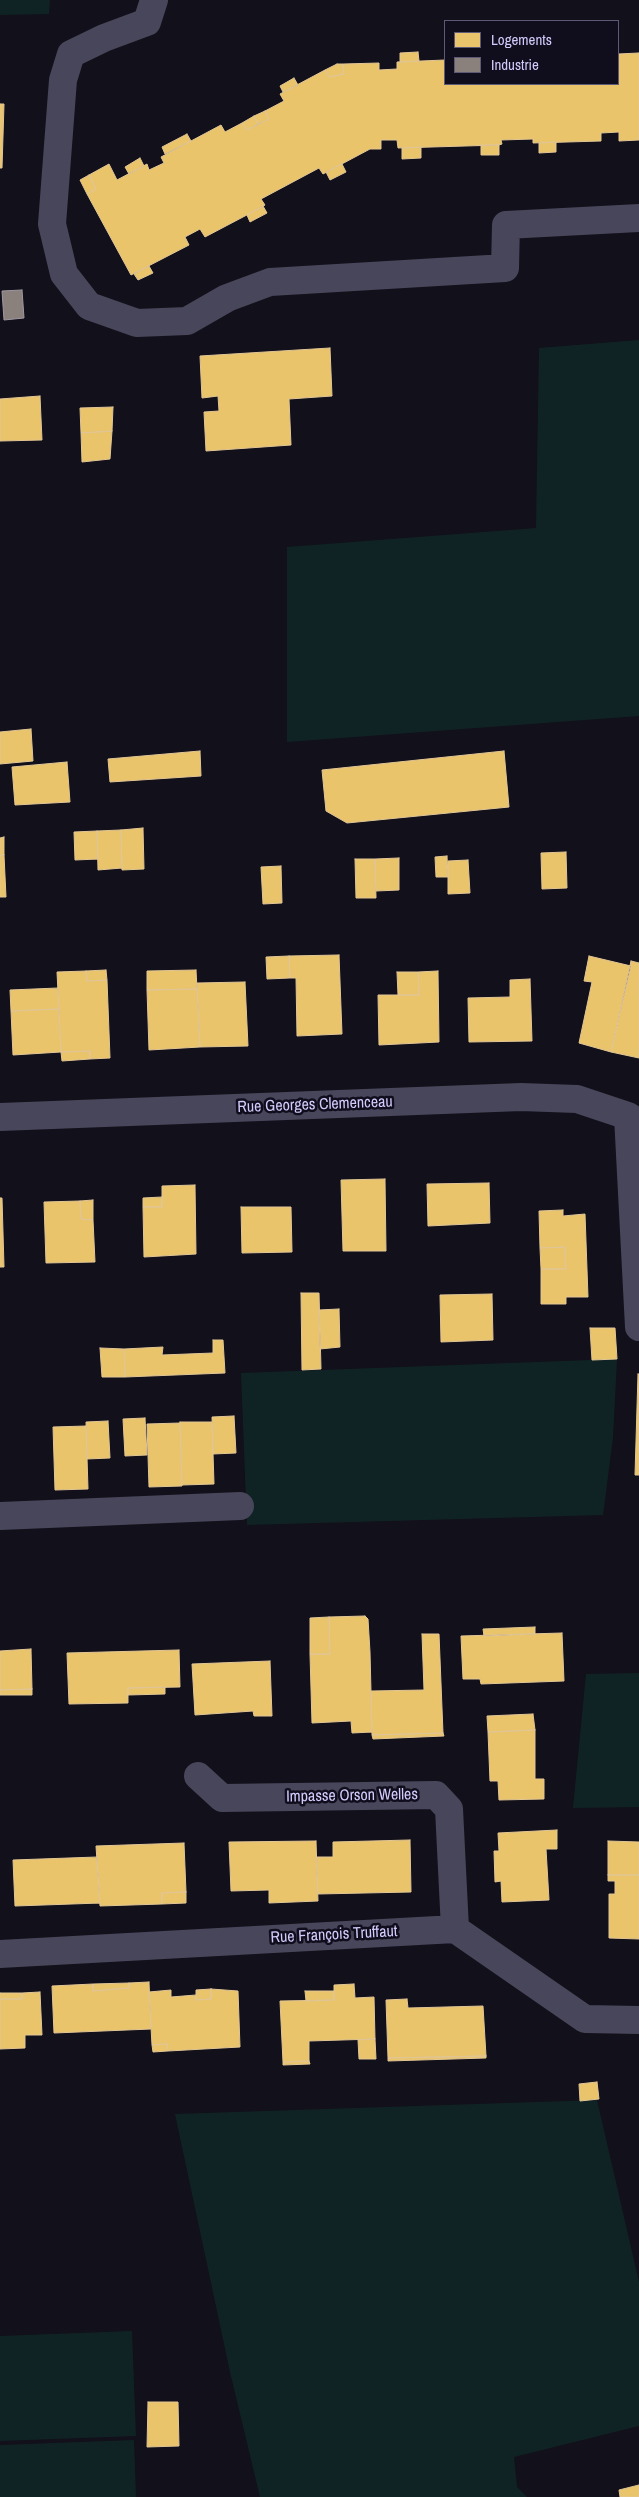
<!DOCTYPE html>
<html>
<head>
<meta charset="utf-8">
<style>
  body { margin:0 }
  #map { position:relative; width:639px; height:2497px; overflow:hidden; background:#12101a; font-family:"Archivo Narrow",sans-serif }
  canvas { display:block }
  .legend { position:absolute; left:444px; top:20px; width:175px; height:65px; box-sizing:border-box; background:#100d1d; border:1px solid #5e5976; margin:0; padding:6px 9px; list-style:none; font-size:15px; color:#d2ccfc }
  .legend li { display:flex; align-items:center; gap:10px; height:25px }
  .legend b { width:25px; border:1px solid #5e5976 }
</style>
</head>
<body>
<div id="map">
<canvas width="639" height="2497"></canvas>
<ul class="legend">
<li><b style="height:14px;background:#e9c46a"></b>Logements</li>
<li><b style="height:14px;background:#8a817c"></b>Industrie</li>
</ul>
</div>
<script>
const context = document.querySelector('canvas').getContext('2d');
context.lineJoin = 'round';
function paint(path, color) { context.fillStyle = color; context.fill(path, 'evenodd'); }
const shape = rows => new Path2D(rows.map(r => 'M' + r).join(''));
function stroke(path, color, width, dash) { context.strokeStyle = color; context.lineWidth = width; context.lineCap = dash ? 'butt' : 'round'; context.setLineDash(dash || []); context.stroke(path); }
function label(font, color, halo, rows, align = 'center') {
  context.font = font + ' "Archivo Narrow",sans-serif'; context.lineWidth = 5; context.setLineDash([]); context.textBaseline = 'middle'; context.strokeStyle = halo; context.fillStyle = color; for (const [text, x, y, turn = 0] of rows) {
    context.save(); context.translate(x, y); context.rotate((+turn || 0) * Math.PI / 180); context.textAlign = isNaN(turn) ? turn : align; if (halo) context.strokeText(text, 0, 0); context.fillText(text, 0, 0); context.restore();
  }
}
const green = shape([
  [0,0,50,0,49,14,0,15],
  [639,340,639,716,287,742,287,547,536,528,539,348],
  [617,1359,613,1438,603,1515,247,1525,241,1373],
  [639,1673,639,1807,573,1808,586,1674],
  [597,2100,639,2282,639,2426,514,2457,517,2487,527,2497,260,2497,230,2372,175,2114],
  [132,2331,136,2436,0,2441,0,2336],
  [134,2440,136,2497,0,2497,0,2445]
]);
const homes = shape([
  [418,52,419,61,400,62,400,53,418,52],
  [639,53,639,140,619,141,619,132,601,133,601,141,533,143,533,139,501,140,502,144,499,145,398,148,397,140,381,140,381,149,370,149,323,174,319,168,261,199,265,205,262,207,205,237,200,229,185,237,189,245,131,275,87,194,96,189,89,175,109,164,117,180,147,164,149,170,164,163,161,157,221,125,225,132,242,123,247,130,269,119,265,111,284,101,280,94,325,70,329,77,344,74,343,64,379,63,379,70,397,69,397,62,445,60,445,84,618,84,618,54,639,53],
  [337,64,343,64,344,74,329,77,325,70,337,64],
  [294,78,298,85,283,92,280,86,294,78],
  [0,104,4,104,2,168,0,168,0,104],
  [265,111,269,119,258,124,254,116,265,111],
  [254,116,258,124,247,130,242,123,254,116],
  [187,134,191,141,165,154,162,147,187,134],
  [556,142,556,152,539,153,539,143,556,142],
  [481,145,499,145,499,155,481,155,481,145],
  [421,147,421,158,402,159,402,148,421,147],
  [140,158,144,166,129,174,125,167,140,158],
  [342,164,346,172,330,180,326,172,342,164],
  [89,175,96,189,87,194,80,180,89,175],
  [263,206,267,213,250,222,247,215,263,206],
  [149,266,153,273,138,280,134,274,149,266],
  [330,348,332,396,289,399,291,445,206,451,204,412,219,411,218,396,202,398,200,356,330,348],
  [40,396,42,440,0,441,0,399,40,396],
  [113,407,112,431,81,433,80,408,113,407],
  [112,431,110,459,82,462,81,433,112,431],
  [31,729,33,761,0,764,0,732,31,729],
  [200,751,201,776,110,782,108,759,200,751],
  [504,751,509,807,347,823,326,811,322,770,504,751],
  [67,762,70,802,15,805,12,767,67,762],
  [143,828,144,869,122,870,121,830,143,828],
  [121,830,122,868,98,870,97,831,121,830],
  [97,831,98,859,75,860,74,832,97,831],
  [4,837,4,855,0,856,0,838,4,837],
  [566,852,567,888,542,889,541,853,566,852],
  [4,855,6,897,0,897,0,856,4,855],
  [447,856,448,877,436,877,435,857,447,856],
  [399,858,399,890,376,891,375,859,399,858],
  [355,859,375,859,376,898,356,898,355,859],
  [468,860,470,893,448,894,448,861,468,860],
  [281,866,282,903,263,904,261,867,281,866],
  [339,955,342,1034,297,1036,296,978,290,978,289,956,339,955],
  [289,956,290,978,267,979,266,957,289,956],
  [589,956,631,966,611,1052,579,1043,592,982,584,981,589,956],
  [631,961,639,963,639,1058,611,1052,631,961],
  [106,970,107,980,87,981,86,971,106,970],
  [196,970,197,989,147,990,147,971,196,970],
  [86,971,87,981,107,980,110,1058,90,1059,90,1051,61,1052,57,972,86,971],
  [438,971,439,1042,379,1045,378,995,419,995,418,972,438,971],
  [397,972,418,972,419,995,398,995,397,972],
  [530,979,532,1041,469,1042,468,998,510,997,510,980,530,979],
  [245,982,248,1046,200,1047,197,983,245,982],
  [58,988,59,1009,11,1011,10,990,58,988],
  [197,989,200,1047,149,1050,147,990,197,989],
  [59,1009,61,1052,13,1055,11,1011,59,1009],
  [90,1051,90,1059,62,1061,61,1052,90,1051],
  [385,1179,386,1251,343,1251,341,1180,385,1179],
  [489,1183,490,1223,428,1226,427,1184,489,1183],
  [195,1185,196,1254,144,1257,143,1207,162,1207,162,1186,195,1185],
  [162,1197,162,1207,143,1207,143,1198,162,1197],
  [0,1198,2,1198,4,1267,0,1267,0,1198],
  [93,1200,93,1220,81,1219,80,1201,93,1200],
  [80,1201,81,1219,93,1220,95,1262,46,1263,44,1202,80,1201],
  [241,1207,291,1207,292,1252,242,1253,241,1207],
  [563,1210,563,1216,585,1214,588,1297,566,1297,566,1304,541,1304,541,1269,566,1269,565,1247,540,1248,539,1211,563,1210],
  [565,1247,566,1269,541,1269,540,1248,565,1247],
  [301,1293,319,1293,321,1369,302,1370,301,1293],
  [492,1294,493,1340,441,1342,440,1295,492,1294],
  [339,1309,340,1347,320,1349,319,1310,339,1309],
  [590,1328,615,1328,617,1359,592,1360,590,1328],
  [213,1340,223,1340,225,1373,125,1377,124,1349,163,1347,162,1355,213,1353,213,1340],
  [100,1348,124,1349,125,1377,102,1377,100,1348],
  [638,1374,639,1374,639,1475,635,1475,638,1374],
  [234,1416,236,1453,213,1454,212,1417,234,1416],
  [145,1418,147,1455,125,1456,123,1419,145,1418],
  [108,1421,110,1458,87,1459,86,1422,108,1421],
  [180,1422,212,1422,214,1484,182,1485,180,1422],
  [180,1423,182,1486,149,1487,147,1424,180,1423],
  [86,1426,88,1489,55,1490,53,1427,86,1426],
  [365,1616,368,1619,370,1652,372,1732,352,1733,351,1721,312,1723,310,1654,330,1654,329,1617,365,1616],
  [329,1617,330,1654,310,1654,310,1618,329,1617],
  [535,1627,535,1634,484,1636,483,1629,535,1627],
  [562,1633,564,1681,481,1684,480,1679,463,1679,461,1636,562,1633],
  [422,1634,439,1634,443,1733,372,1735,371,1691,424,1690,422,1634],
  [31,1649,32,1689,0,1690,0,1651,31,1649],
  [179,1650,180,1687,128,1688,128,1703,69,1704,67,1653,179,1650],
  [270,1661,272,1716,254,1716,253,1711,195,1715,192,1664,270,1661],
  [165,1687,165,1694,128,1695,128,1688,165,1687],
  [32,1689,32,1695,0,1695,0,1690,32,1689],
  [533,1714,535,1730,488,1732,487,1716,533,1714],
  [535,1730,535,1779,544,1779,544,1799,499,1800,498,1781,490,1781,488,1732,535,1730],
  [443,1733,444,1736,373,1739,372,1735,443,1733],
  [557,1830,557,1849,546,1849,549,1900,502,1902,501,1881,495,1882,494,1851,499,1851,498,1833,557,1830],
  [410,1840,411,1892,318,1894,316,1857,333,1857,333,1842,410,1840],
  [316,1841,318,1901,269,1903,269,1890,231,1891,229,1842,316,1841],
  [608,1841,639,1842,639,1875,608,1875,608,1841],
  [184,1843,186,1892,162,1893,162,1904,100,1906,96,1846,184,1843],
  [97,1857,100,1903,15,1906,13,1860,97,1857],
  [608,1875,639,1875,639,1939,609,1938,609,1894,615,1894,615,1881,608,1881,608,1875],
  [186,1892,186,1903,162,1904,162,1893,186,1892],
  [149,1982,151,2029,54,2033,52,1986,93,1984,93,1991,129,1988,129,1983,149,1982],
  [129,1983,129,1988,93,1991,93,1984,129,1983],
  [354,1984,355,1998,374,1997,375,2039,309,2041,309,2061,283,2062,280,2001,334,2000,334,1985,354,1984],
  [211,1989,238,1991,240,2047,168,2051,167,2044,152,2045,149,1992,171,1990,171,1997,196,1995,196,2000,211,1999,211,1989],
  [211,1989,211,1999,196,2000,196,1990,211,1989],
  [305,1991,334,1991,334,2000,306,2001,305,1991],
  [40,1992,42,2035,25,2035,25,2048,0,2049,0,1999,22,1999,22,1993,40,1992],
  [0,1993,22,1993,22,1999,0,1999,0,1993],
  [407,1999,408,2008,483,2006,486,2056,388,2058,386,2000,407,1999],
  [375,2039,376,2059,359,2059,358,2040,375,2039],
  [167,2044,168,2051,153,2052,152,2045,167,2044],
  [486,2056,486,2058,388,2061,388,2058,486,2056],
  [309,2061,310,2064,283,2065,283,2062,309,2061],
  [597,2082,599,2099,580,2101,579,2084,597,2082],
  [148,2402,178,2402,179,2446,147,2447,148,2402],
  [639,2485,639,2497,620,2497,619,2490,639,2485]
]);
const industry = shape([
  [22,290,24,318,4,320,2,291,22,290]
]);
const minor = shape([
  [154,0,147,22,104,38,71,54,63,80,52,224,64,274,89,306,137,323,187,321,227,298,270,282,505,268,506,225,639,218],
  [628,1116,639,1327],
  [0,1117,521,1097,577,1099,628,1116,639,1123],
  [0,1516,240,1506],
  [198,1776,222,1798,436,1795,449,1809,455,1929],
  [0,1954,455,1929,585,2019,639,2020]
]);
const streetNames = [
  ["Rue Georges Clemenceau",315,1105,-2],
  ["Impasse Orson Welles",352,1796,-1],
  ["Rue François Truffaut",334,1935,-3]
];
paint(green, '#102324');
paint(homes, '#e9c46a');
stroke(homes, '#e2c696', 1);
paint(industry, '#8a817c');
stroke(industry, '#a098a2', 1);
stroke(minor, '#48465a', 28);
label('16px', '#d2ccfc', '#100d1d', streetNames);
</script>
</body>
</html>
